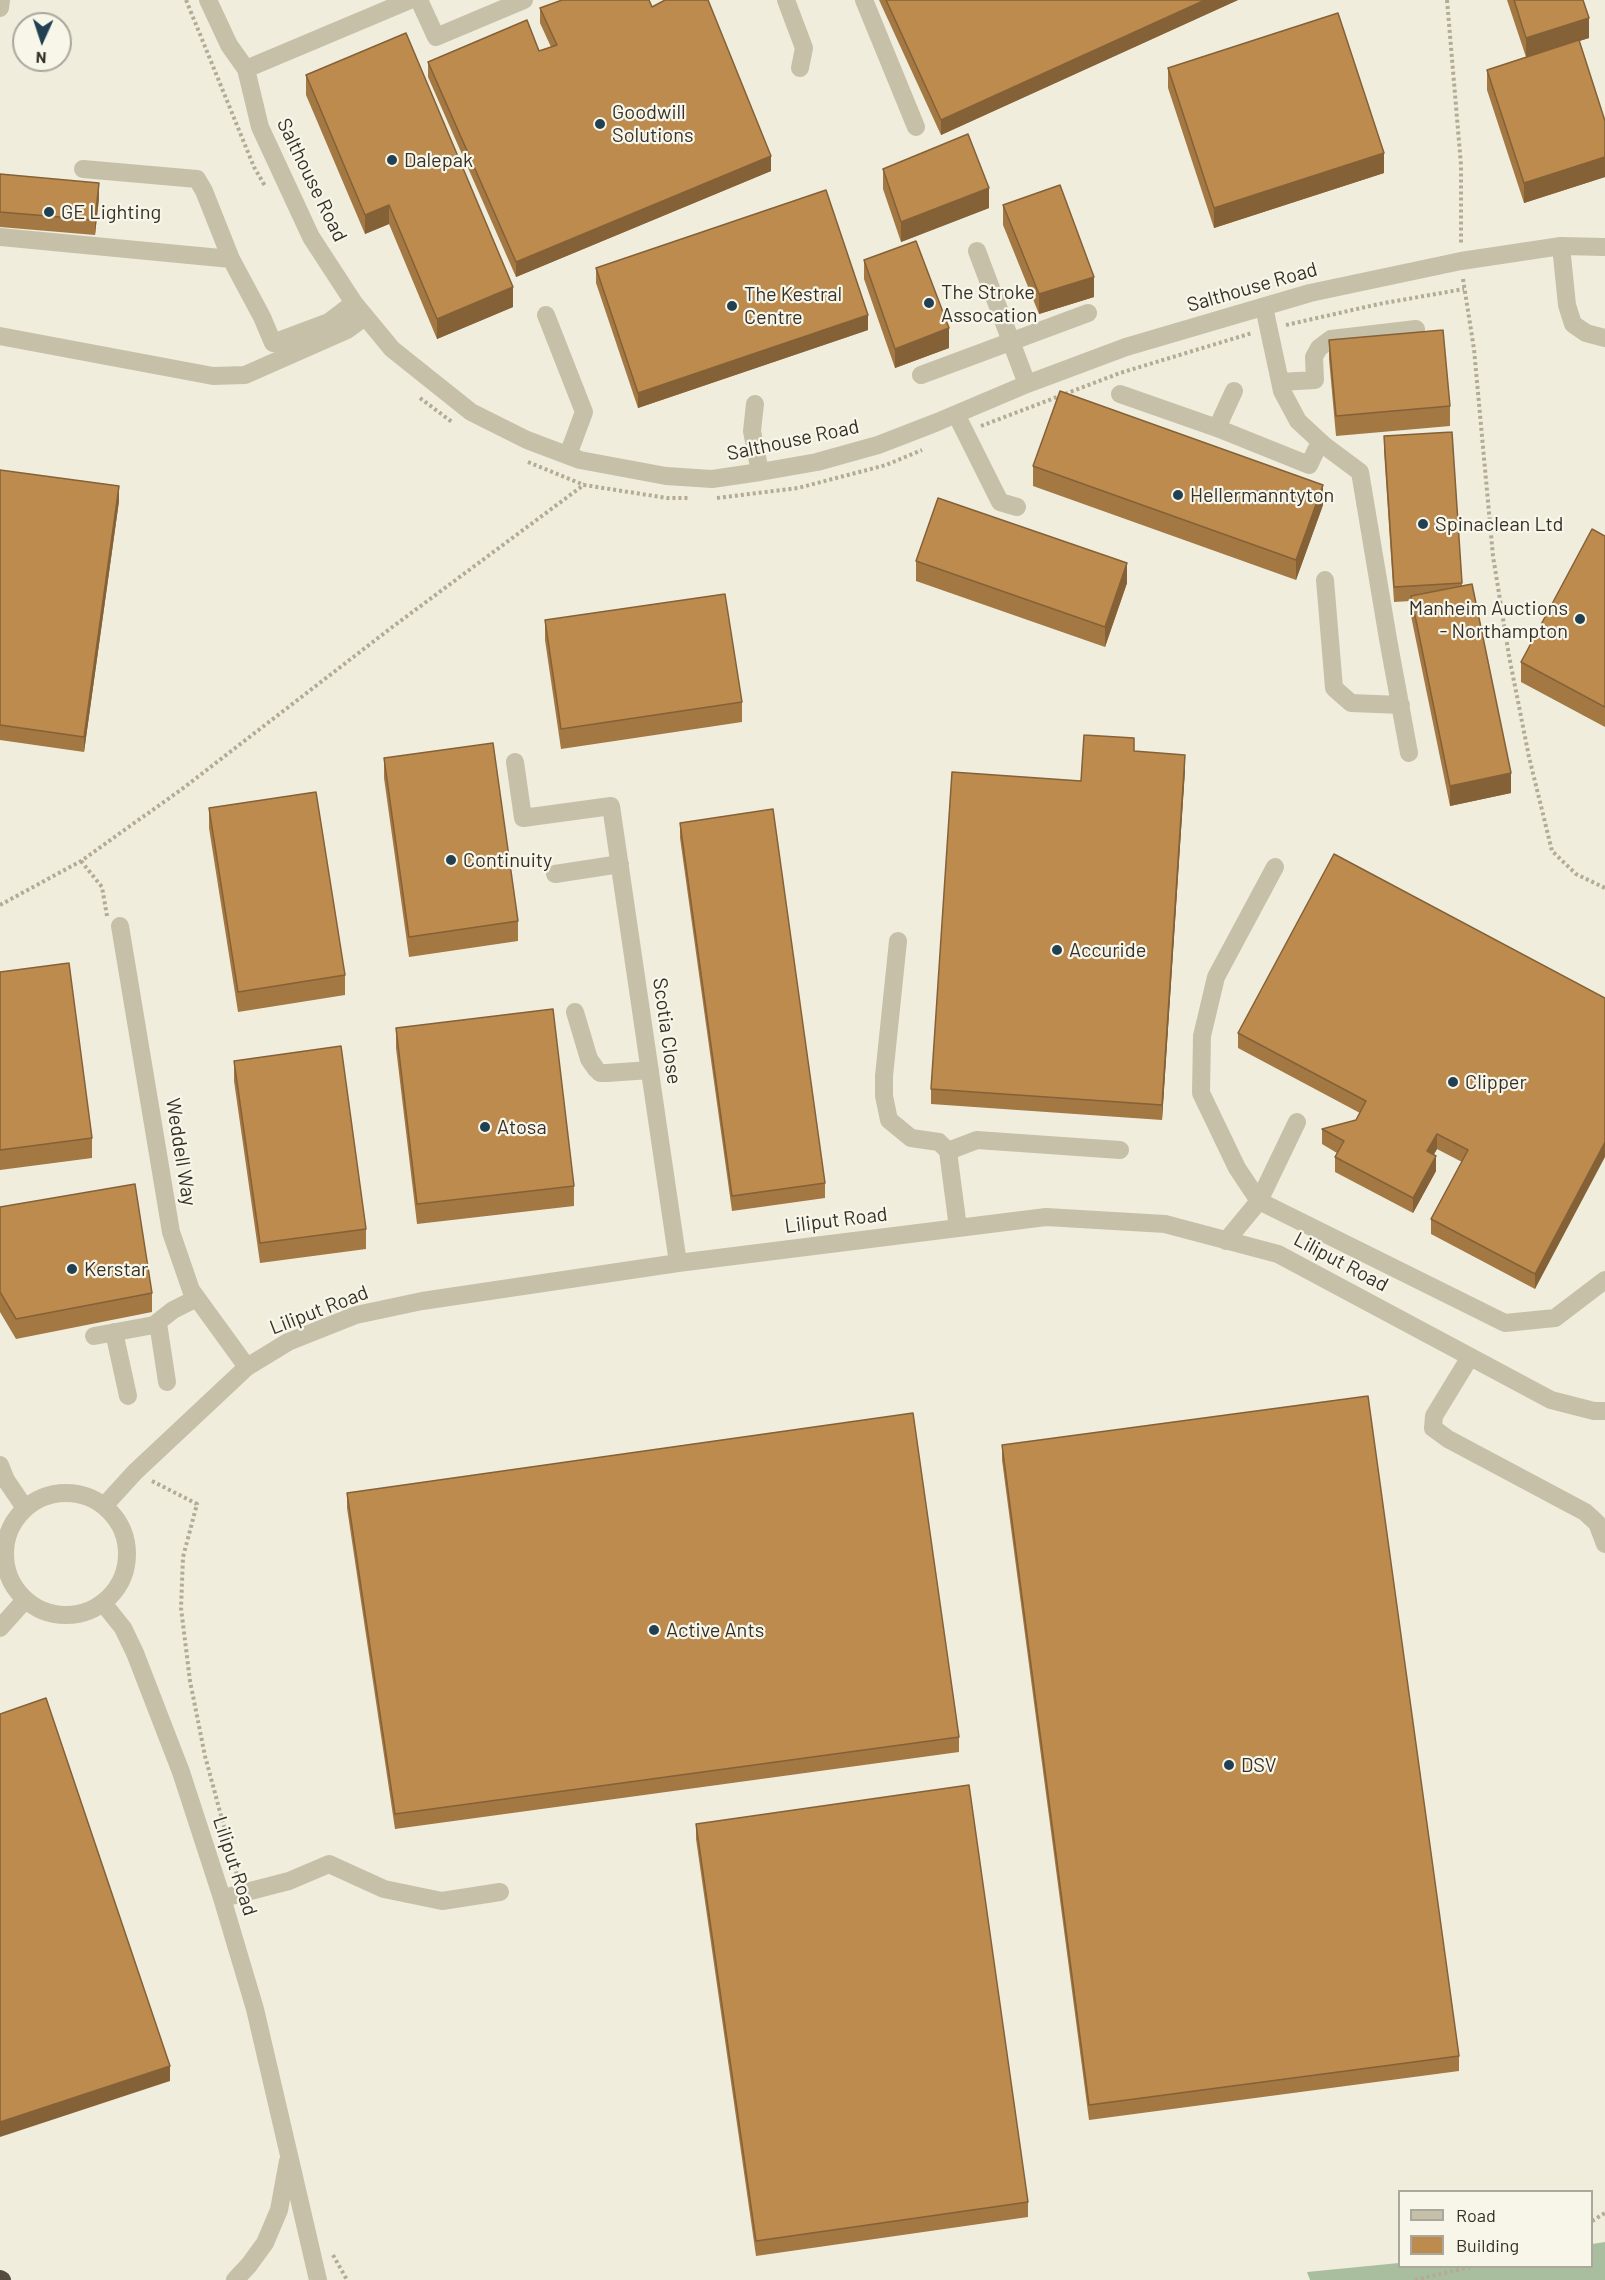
<!DOCTYPE html>
<html>
<head>
<meta charset="utf-8">
<style>
  body { margin:0 }
  #map { position:relative; width:1605px; height:2280px; overflow:hidden; background:#f0eddd; font-family:Barlow,sans-serif }
  canvas { display:block }
  .legend { position:absolute; left:1398px; top:2190px; width:195px; height:78px; box-sizing:border-box; background:#f8f6e9; border:2px solid #aaa79c; margin:0; padding:8px 10px; list-style:none; font-size:18px; color:#353029 }
  .legend li { display:flex; align-items:center; gap:12px; height:30px }
  .legend b { width:30px; border:2px solid #aaa79c }
  .north { position:absolute; left:12px; top:12px; width:60px; height:60px; box-sizing:border-box; background:#f8f6e9; border:2px solid #aaa79c; border-radius:50%; rotate:183deg; font-size:16px; font-weight:700; line-height:24px; text-align:center; color:#353029 }
  .north::after { content:''; display:block; margin:auto; width:21px; height:27px; background:#214153; clip-path:polygon(50% 0,100% 100%,50% 72%,0 100%) }
</style>
</head>
<body>
<div id="map">
<canvas width="1605" height="2280"></canvas>
<ul class="legend">
<li><b style="height:8px;background:#c7c0a9"></b>Road</li>
<li><b style="height:16px;background:#bd8b4e"></b>Building</li>
</ul>
<div class="north">N</div>
</div>
<script>
const context = document.querySelector('canvas').getContext('2d');
context.lineJoin = 'round';
function paint(path, color) { context.fillStyle = color; context.fill(path, 'evenodd'); }
const shape = rows => new Path2D(rows.map(r => 'M' + r).join(''));
function stroke(path, color, width, dash) { context.strokeStyle = color; context.lineWidth = width; context.lineCap = dash ? 'butt' : 'round'; context.setLineDash(dash || []); context.stroke(path); }
function label(font, color, halo, rows, align = 'center') {
  context.font = font + ' Barlow,sans-serif'; context.lineWidth = 4.5; context.setLineDash([]); context.textBaseline = 'middle'; context.strokeStyle = halo; context.fillStyle = color; for (const [text, x, y, turn = 0] of rows) {
    context.save(); context.translate(x, y); context.rotate((+turn || 0) * Math.PI / 180); context.textAlign = isNaN(turn) ? turn : align; if (halo) context.strokeText(text, 0, 0); context.fillText(text, 0, 0); context.restore();
  }
}
const green = shape([
  [1605,2242,1605,2280,1310,2280,1307,2272,1399,2263,1400,2266,1592,2266,1592,2244]
]);
const path = shape([
  [186,0,254,167,265,186],
  [1447,0,1461,165,1461,245],
  [1463,279,1474,349,1493,556,1509,656,1529,757,1552,851,1576,874,1605,888],
  [1286,325,1379,304,1464,289],
  [420,398,452,422],
  [981,426,1120,373,1252,333],
  [528,462,584,485,667,498,688,498],
  [717,498,798,488,886,465,922,450],
  [81,861,102,887,107,916],
  [0,905,81,861,182,789,391,628,585,484],
  [152,1481,197,1504,183,1557,181,1608,190,1681,205,1756,237,1875],
  [1592,2221,1605,2213],
  [333,2255,347,2280],
  [1415,2280,1475,2266]
]);
const minor = shape([
  [208,0,229,45,246,69,260,127,311,237,354,303,392,349,471,412,527,440,580,460,666,476,712,479,760,472,817,462,878,445,935,423,1027,384,1126,347,1310,293,1461,261,1561,246,1605,247],
  [419,0,436,37,524,0],
  [786,0,804,48,800,68],
  [864,0,916,127],
  [0,8,1,0],
  [246,69,410,0],
  [83,169,197,179,204,191,231,259,262,317,273,343,329,322,354,303],
  [0,237,231,259],
  [1561,246,1567,305,1573,324,1586,333,1605,338],
  [977,251,1027,384],
  [1264,307,1282,391,1298,421,1325,446,1360,472,1388,639,1409,753],
  [546,315,584,412,568,455],
  [0,336,213,376,245,375,347,330,365,317],
  [921,375,1088,313],
  [1280,382,1315,380,1314,357,1319,348,1331,339,1416,329],
  [1120,394,1217,428,1309,465,1320,442],
  [755,404,752,431,760,472],
  [956,414,1000,502,1017,507],
  [1217,428,1234,391],
  [1325,580,1334,688,1351,703,1401,705],
  [515,762,523,818,611,806,678,1263],
  [1275,867,1216,977,1202,1036,1201,1093,1237,1168,1259,1201,1505,1323,1555,1318,1605,1280],
  [555,874,620,864],
  [120,926,171,1232,191,1290,247,1367],
  [898,941,884,1076,884,1096,889,1120,911,1138,939,1142,948,1151,958,1228],
  [575,1012,589,1059,596,1069,600,1073,607,1073,650,1070],
  [948,1151,977,1140,1120,1150],
  [1226,1241,1259,1201,1297,1122],
  [158,1323,167,1382],
  [114,1332,128,1396],
  [94,1336,154,1325,173,1310,197,1298],
  [1470,1357,1434,1416,1433,1428,1448,1439,1585,1512,1597,1523,1605,1544],
  [0,1465,6,1480,25,1508],
  '5 1554a61 61 0 1 1 122 0a61 61 0 1 1-122 0Z',
  [104,1506,135,1472,247,1367,288,1342,356,1315,422,1301,678,1263,1046,1217,1165,1224,1278,1254,1551,1400,1594,1411,1605,1411],
  [103,1603,123,1628,135,1653,181,1772,222,1898,255,2009,318,2280],
  [0,1628,25,1600],
  [231,1896,289,1881,329,1864,384,1889,442,1901,500,1892],
  [235,2280,249,2265,265,2243,279,2210,288,2161]
]);
const highway = shape([
  [0,2279,2,2280]
]);
const wall = shape([
  [879,0,1238,0,941,135],
  [1507,0,1583,0,1589,38,1579,41,1605,121,1605,177,1524,203,1487,90,1487,70,1526,57],
  [652,7,771,171,516,277,428,77,428,62,539,51,551,47,540,23,540,8],
  [1168,68,1384,173,1214,228,1168,88],
  [306,75,513,307,437,339,389,224,365,234,306,95],
  [883,169,989,208,901,242,883,189],
  [0,174,99,198,95,235,0,227],
  [1003,205,1094,297,1039,314,1003,225],
  [864,260,949,348,895,368,864,279],
  [596,268,868,330,638,408,596,283],
  [1329,340,1450,406,1450,426,1336,436,1329,359],
  [1452,432,1462,586,1511,793,1450,806,1411,616,1411,601,1394,602,1384,451,1384,436],
  [1033,466,1323,505,1296,580,1033,486],
  [0,470,119,501,84,752,0,740],
  [1605,536,1605,727,1521,682,1521,662],
  [916,561,1127,583,1105,647,916,581],
  [545,620,742,702,742,722,561,749,545,640],
  [1134,751,1185,770,1162,1120,931,1104,931,1089,1081,781],
  [384,758,518,921,518,941,409,957,384,778],
  [209,808,345,975,345,995,238,1012,209,828],
  [680,823,825,1183,825,1198,732,1211,680,838],
  [0,972,92,1138,92,1158,0,1170],
  [1605,998,1535,1289,1431,1234,1431,1219,1462,1162,1437,1149,1433,1155,1436,1171,1413,1213,1335,1172,1335,1157,1337,1153,1322,1144,1322,1129,1356,1120,1360,1113,1238,1048,1238,1033],
  [396,1028,574,1186,574,1206,417,1224,396,1048],
  [234,1061,366,1229,366,1249,260,1263,234,1081],
  [0,1207,152,1293,152,1312,16,1339,0,1312],
  [1002,1445,1459,2056,1459,2071,1089,2120,1002,1460],
  [347,1493,959,1737,959,1752,395,1829,347,1508],
  [696,1824,1028,2202,1028,2217,756,2256,696,1839]
]);
const shadedWall = shape([
  [1205,0,1238,0,941,135,941,120],
  [1589,18,1589,38,1526,58,1526,38],
  [1384,153,1384,173,1214,228,1214,208],
  [771,156,771,171,516,277,516,262],
  [1605,157,1605,177,1524,203,1524,183],
  [99,183,99,198,95,235,95,220],
  [989,188,989,208,901,242,901,222],
  [389,205,389,224,365,234,365,215],
  [1094,277,1094,297,1039,314,1039,294],
  [513,287,513,307,437,339,437,319],
  [868,315,868,330,638,408,638,393],
  [949,328,949,348,895,368,895,349],
  [1323,485,1323,505,1296,580,1296,560],
  [119,486,119,501,84,752,84,737],
  [1127,563,1127,583,1105,647,1105,627],
  [1185,755,1185,770,1162,1120,1162,1105],
  [1511,773,1511,793,1450,806,1450,786],
  [1437,1134,1437,1149,1427,1167,1427,1151],
  [1605,1142,1605,1157,1535,1289,1535,1274],
  [1436,1156,1436,1171,1413,1213,1413,1198],
  [170,2066,170,2081,0,2137,0,2122]
]);
const building = shape([
  [562,0,649,0,652,7,665,0,708,0,771,156,516,262,428,62,527,20,539,51,557,45,540,8,562,0],
  [886,0,1205,0,941,120,886,0],
  [1514,0,1583,0,1589,18,1526,38,1514,0],
  [1338,13,1384,153,1214,208,1168,68,1338,13],
  [406,33,513,287,437,319,389,205,365,215,306,75,406,33],
  [1579,40,1605,121,1605,157,1524,183,1487,70,1579,40],
  [968,134,989,188,901,222,883,169,968,134],
  [0,174,99,183,95,220,0,212,0,174],
  [1060,185,1094,277,1039,294,1003,205,1060,185],
  [826,190,868,315,638,393,596,268,826,190],
  [916,241,949,328,895,349,864,260,916,241],
  [1443,330,1450,406,1336,416,1329,340,1443,330],
  [1060,391,1323,485,1296,560,1033,466,1060,391],
  [1452,432,1462,583,1394,587,1384,436,1452,432],
  [0,470,119,486,84,737,0,725,0,470],
  [938,498,1127,563,1105,627,916,561,938,498],
  [1592,529,1605,536,1605,707,1521,662,1592,529],
  [1472,584,1511,773,1450,786,1411,596,1472,584],
  [725,594,742,702,561,729,545,620,725,594],
  [1084,735,1134,738,1134,751,1185,755,1162,1105,931,1089,952,772,1081,781,1084,735],
  [493,743,518,921,409,937,384,758,493,743],
  [316,792,345,975,238,992,209,808,316,792],
  [773,809,825,1183,732,1196,680,823,773,809],
  [1334,854,1605,998,1605,1142,1535,1274,1431,1219,1468,1150,1437,1134,1427,1151,1436,1156,1413,1198,1335,1157,1344,1141,1322,1129,1356,1120,1366,1101,1238,1033,1334,854],
  [69,963,92,1138,0,1150,0,972,69,963],
  [553,1009,574,1186,417,1204,396,1028,553,1009],
  [341,1046,366,1229,260,1243,234,1061,341,1046],
  [135,1184,152,1293,16,1319,0,1292,0,1207,135,1184],
  [1368,1396,1459,2056,1089,2105,1002,1445,1368,1396],
  [913,1413,959,1737,395,1814,347,1493,913,1413],
  [46,1698,170,2066,0,2122,0,1714,46,1698],
  [969,1785,1028,2202,756,2241,696,1824,969,1785]
]);
const markers = [
  [600,124,6,"#214153"],
  [392,160,6,"#214153"],
  [49,212,6,"#214153"],
  [929,303,6,"#214153"],
  [732,306,6,"#214153"],
  [1178,495,6,"#214153"],
  [1423,524,6,"#214153"],
  [1580,619,6,"#214153"],
  [451,860,6,"#214153"],
  [1057,950,6,"#214153"],
  [1453,1082,6,"#214153"],
  [485,1127,6,"#214153"],
  [72,1269,6,"#214153"],
  [654,1630,6,"#214153"],
  [1229,1765,6,"#214153"]
];
const poiNames = [
  ["Goodwill",612,112],
  ["Solutions",612,135],
  ["Dalepak",404,160],
  ["GE Lighting",61,212],
  ["The Stroke",941,292],
  ["Assocation",941,315],
  ["The Kestral",744,294],
  ["Centre",744,317],
  ["Hellermanntyton",1190,495],
  ["Spinaclean Ltd",1435,524],
  ["Manheim Auctions",1568,608,"right"],
  ["- Northampton",1568,631,"right"],
  ["Continuity",463,860],
  ["Accuride",1069,950],
  ["Clipper",1465,1082],
  ["Atosa",497,1127],
  ["Kerstar",84,1269],
  ["Active Ants",666,1630],
  ["DSV",1241,1765]
];
const streetNames = [
  ["Salthouse Road",312,180,64],
  ["Salthouse Road",1252,287,-16],
  ["Salthouse Road",793,440,-12],
  ["Scotia Close",667,1031,82],
  ["Weddell Way",181,1152,81],
  ["Liliput Road",836,1220,-7],
  ["Liliput Road",1341,1262,28],
  ["Liliput Road",319,1310,-21],
  ["Liliput Road",235,1866,72]
];
paint(green, '#a9be9e');
stroke(path, '#b3ab94', 4, [3, 3]);
stroke(minor, '#c7c0a9', 18);
stroke(highway, '#554d40', 18);
paint(wall, '#a37843');
paint(shadedWall, '#846137');
paint(building, '#bd8b4e');
stroke(building, '#846137', 1.5);
for (const [x, y, r, color] of markers) { const dot = new Path2D(); dot.arc(x, y, r, 0, 2 * Math.PI); context.fillStyle = color; context.fill(dot); stroke(dot, '#f8f6e9', 2); }
label('20px', '#353029', '#f8f6e9', poiNames, 'left');
label('20px', '#353029', '#f8f6e9', streetNames);
</script>
</body>
</html>
